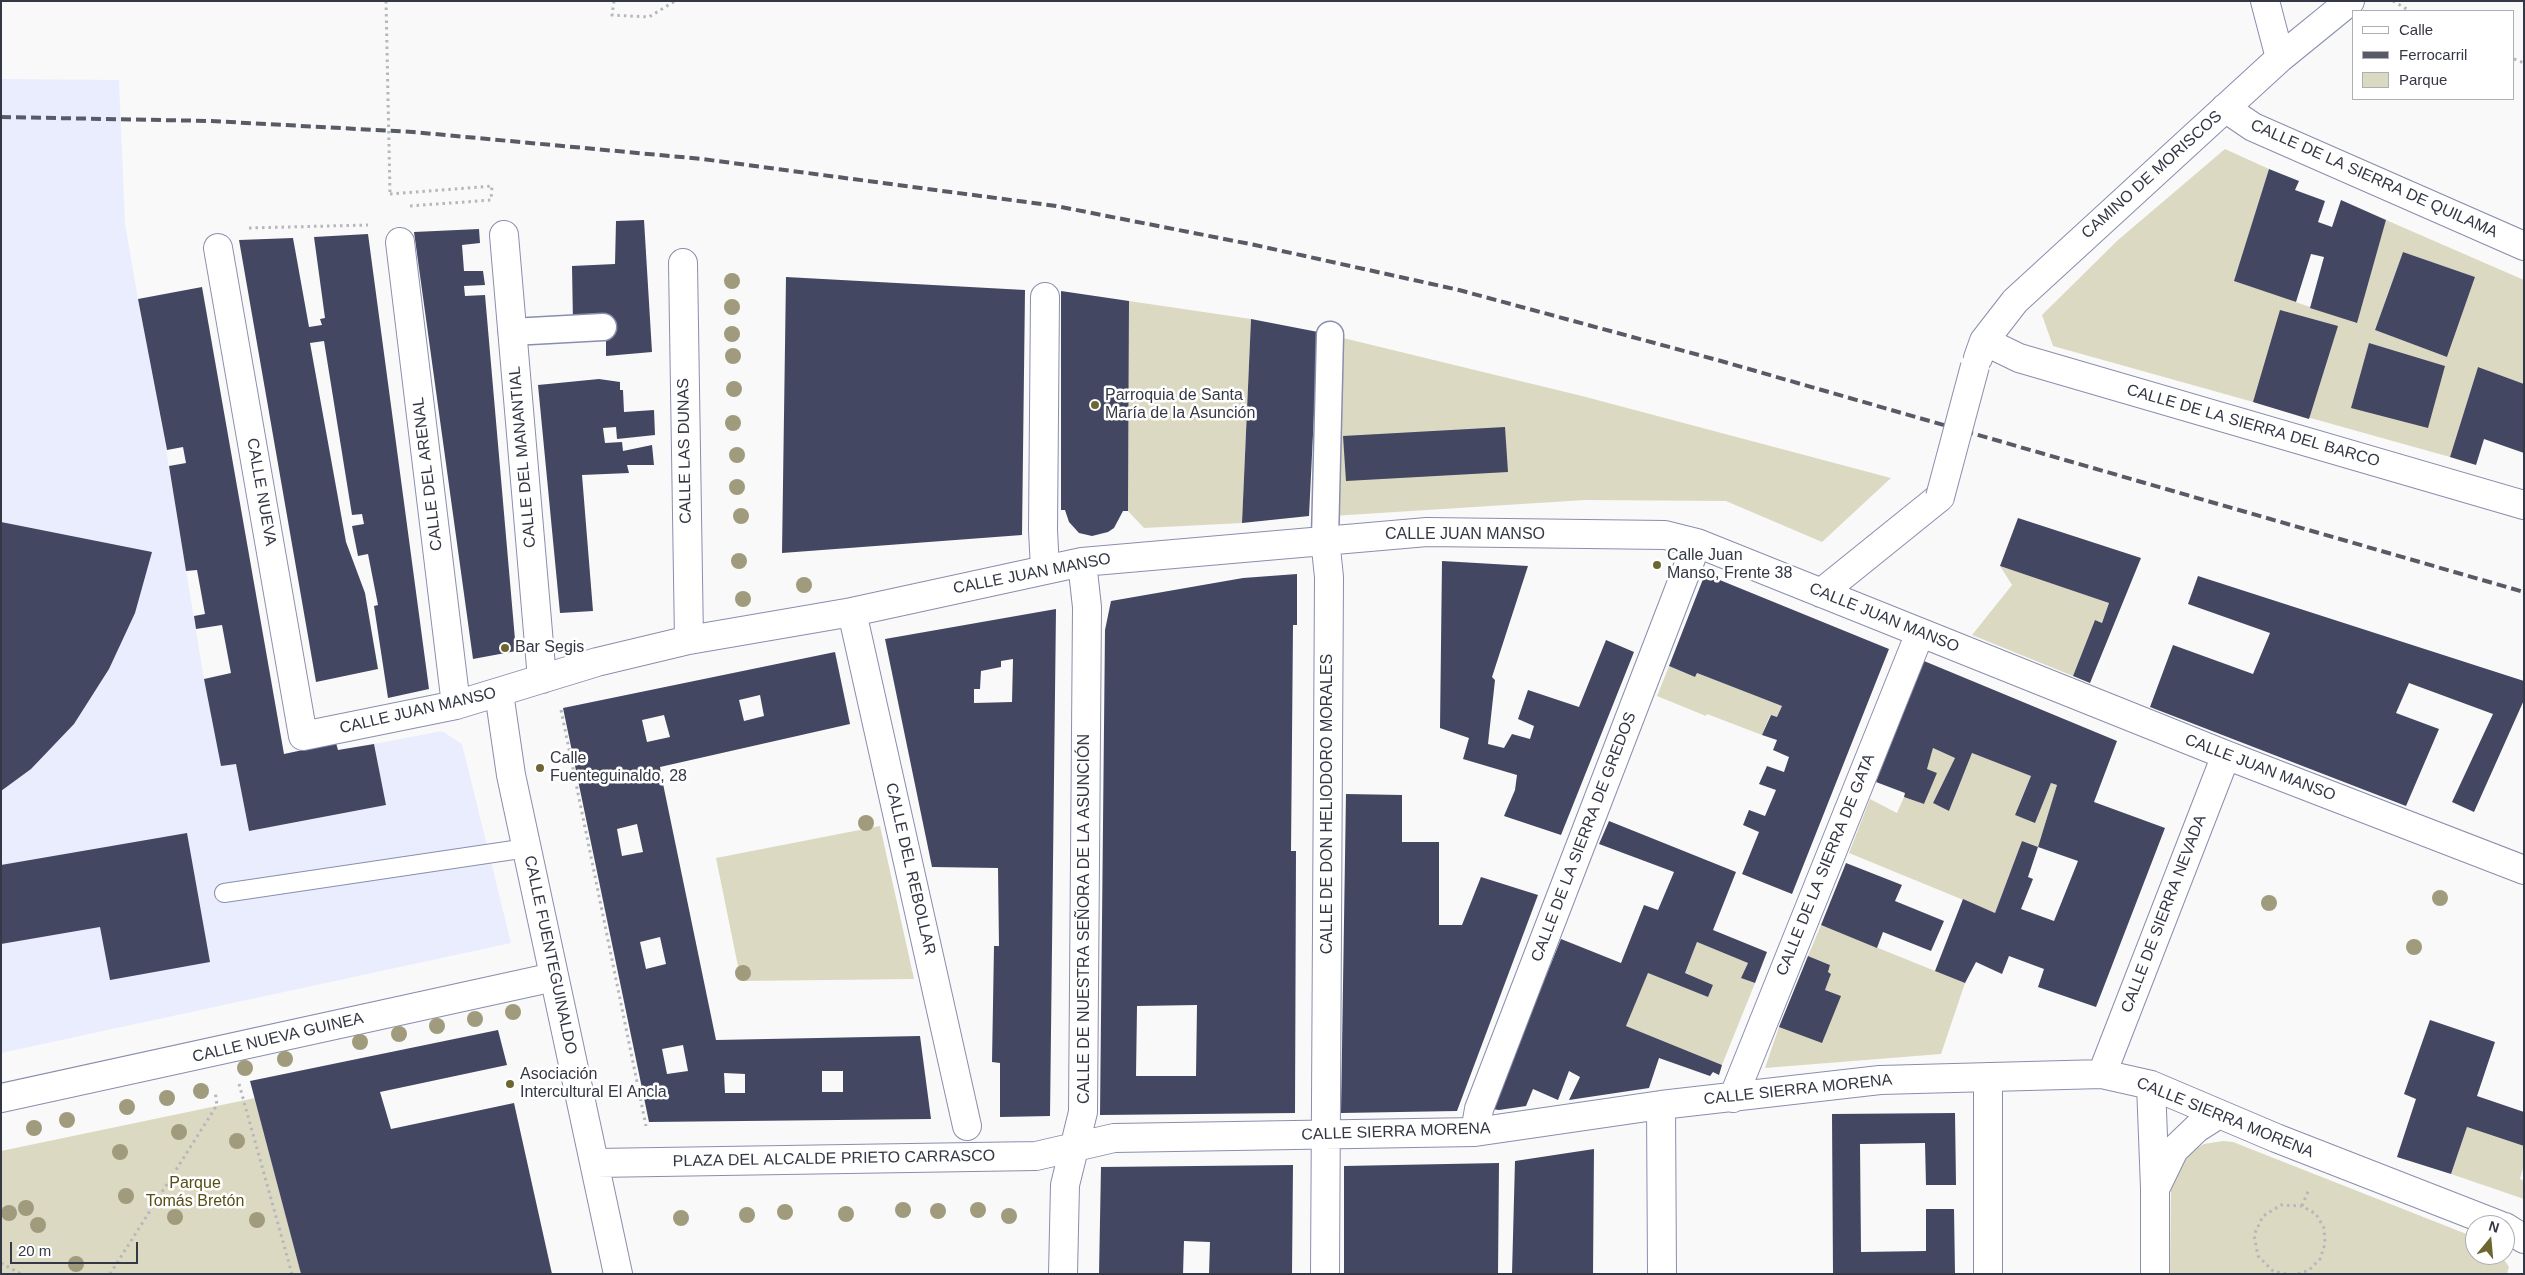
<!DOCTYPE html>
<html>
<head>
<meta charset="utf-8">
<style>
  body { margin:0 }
  #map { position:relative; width:2525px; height:1275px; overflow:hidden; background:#f9f9f9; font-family:Helvetica,sans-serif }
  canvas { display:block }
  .frame { position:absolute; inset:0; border:2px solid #343744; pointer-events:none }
  .legend { position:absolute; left:2352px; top:10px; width:162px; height:90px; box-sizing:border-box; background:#fff; border:1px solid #aeafb4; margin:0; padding:6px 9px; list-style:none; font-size:15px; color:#343744 }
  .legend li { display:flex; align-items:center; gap:10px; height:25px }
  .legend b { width:25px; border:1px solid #aeafb4 }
  .north { position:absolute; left:2465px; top:1215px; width:50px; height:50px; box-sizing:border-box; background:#fff; border:1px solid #aeafb4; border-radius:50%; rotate:17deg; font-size:14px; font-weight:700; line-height:20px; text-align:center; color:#343744 }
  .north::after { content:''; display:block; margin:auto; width:18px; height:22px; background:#6d6632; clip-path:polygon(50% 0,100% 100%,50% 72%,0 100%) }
  .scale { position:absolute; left:10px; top:1242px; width:128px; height:22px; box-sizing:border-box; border:2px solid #343744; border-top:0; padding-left:6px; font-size:15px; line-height:18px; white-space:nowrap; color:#343744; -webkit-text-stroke:4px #fff; paint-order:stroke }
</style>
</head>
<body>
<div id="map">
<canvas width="2525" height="1275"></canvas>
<div class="frame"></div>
<ul class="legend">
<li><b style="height:6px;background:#fff"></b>Calle</li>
<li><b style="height:6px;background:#585b65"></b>Ferrocarril</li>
<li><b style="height:14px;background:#dcd9c2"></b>Parque</li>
</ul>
<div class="north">N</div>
<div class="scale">20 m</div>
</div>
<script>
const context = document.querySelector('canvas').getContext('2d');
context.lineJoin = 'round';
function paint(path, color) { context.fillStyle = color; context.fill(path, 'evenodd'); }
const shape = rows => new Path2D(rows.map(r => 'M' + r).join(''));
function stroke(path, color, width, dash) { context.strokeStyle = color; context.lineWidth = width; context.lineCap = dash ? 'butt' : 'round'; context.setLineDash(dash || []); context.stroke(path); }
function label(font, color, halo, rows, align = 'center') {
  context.font = font + ' Helvetica,sans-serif'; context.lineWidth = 5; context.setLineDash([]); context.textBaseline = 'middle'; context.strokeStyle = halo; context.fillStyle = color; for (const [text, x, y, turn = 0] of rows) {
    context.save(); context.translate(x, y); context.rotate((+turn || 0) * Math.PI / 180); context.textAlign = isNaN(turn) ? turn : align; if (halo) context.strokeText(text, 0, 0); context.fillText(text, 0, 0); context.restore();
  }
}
const built = shape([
  [1,79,119,80,125,224,138,299,163,431,204,679,221,766,236,764,249,831,386,805,374,744,442,731,462,744,511,943,1,1053]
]);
const green = shape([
  [2225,149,2269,169,2235,281,2356,323,2386,220,2524,280,2524,384,2478,367,2450,457,2053,346,2042,315,2118,240],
  [2403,252,2475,277,2447,357,2375,330],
  [1129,301,1251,319,1242,523,1144,528,1128,511],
  [1339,337,1582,396,1891,478,1822,542,1726,501,1585,500,1332,516],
  [2000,566,2109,603,2102,623,2095,620,2073,676,1972,635,2012,585],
  [1669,666,1695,677,1697,673,1782,706,1777,717,1770,715,1762,735,1707,714,1706,716,1657,696],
  [1933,748,1955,758,1933,803,1949,811,1972,753,2031,776,2015,815,2035,823,2051,783,2057,785,2038,847,2022,841,1995,913,1849,853,1870,799,1897,813,1904,797,1924,804,1937,773,1927,769],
  [880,826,914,979,741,981,716,858],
  [1821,925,1965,983,1941,1054,1765,1068,1779,1027,1840,996,1825,990,1831,974,1828,972,1830,965,1808,956],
  [1697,942,1748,963,1741,978,1755,983,1722,1065,1626,1026,1648,973,1708,997,1713,985,1685,973],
  [255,1098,301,1274,1,1274,1,1151],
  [2467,1127,2524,1146,2524,1165,2520,1179,2524,1181,2524,1199,2451,1174],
  [2223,1141,2233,1142,2474,1237,2475,1255,2501,1255,2509,1267,2507,1274,2170,1274,2171,1185,2178,1165,2193,1150,2204,1144]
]);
const building = shape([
  [2269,169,2299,181,2295,190,2325,201,2318,222,2332,227,2341,200,2386,220,2357,323,2310,308,2324,257,2311,254,2296,302,2234,281],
  [644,220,652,352,606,356,606,333,573,323,572,266,615,264,616,221],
  [479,229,480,243,462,245,464,271,483,271,485,285,464,286,465,296,485,295,516,651,473,659,414,232],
  [368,234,429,689,388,698,374,606,378,605,368,554,358,556,352,526,364,524,362,514,352,515,324,341,310,343,346,542,365,593,378,669,316,682,239,240,293,238,309,327,322,325,320,319,325,318,314,237],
  [2403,252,2475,277,2447,357,2375,330],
  [786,277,1025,290,1022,535,782,553],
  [202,287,284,754,336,743,338,750,374,744,386,805,249,831,236,764,221,766,204,679,231,673,222,625,196,629,194,616,205,614,197,570,186,571,169,466,186,463,183,447,167,450,138,299],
  [1061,291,1129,301,1128,511,1123,511,1114,528,1108,532,1092,536,1079,533,1069,522,1065,510,1061,510],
  [2280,310,2338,326,2309,419,2253,402],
  [1251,319,1318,332,1309,516,1242,523],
  [2369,343,2445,366,2428,428,2351,408],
  [2478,367,2524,384,2524,453,2484,439,2476,465,2450,457],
  [599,379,620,382,620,390,623,390,624,412,654,410,655,435,617,439,616,427,603,428,605,443,622,442,623,451,652,445,654,465,627,465,629,473,582,475,593,611,560,613,538,385],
  [1505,427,1508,472,1346,481,1343,436],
  [2018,518,2141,558,2090,683,2073,676,2095,620,2102,623,2109,603,2000,566],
  [1,522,152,552,135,613,109,669,74,724,31,769,1,791],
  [1442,561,1528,566,1492,677,1495,680,1488,744,1504,748,1512,734,1530,739,1534,726,1518,719,1528,690,1579,707,1606,640,1634,652,1561,835,1504,816,1515,790,1517,775,1463,759,1469,738,1440,728],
  [1297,574,1297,625,1293,625,1291,851,1296,851,1295,1113,1100,1115,1105,630,1111,601,1243,578],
  [1197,1005,1196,1076,1136,1076,1137,1006],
  [1705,574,1889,649,1792,894,1742,874,1759,832,1743,825,1749,810,1765,816,1776,790,1759,784,1767,766,1784,772,1789,757,1773,750,1777,740,1762,735,1771,715,1777,717,1782,706,1697,673,1695,677,1669,666],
  [2198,576,2524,681,2524,700,2474,812,2452,802,2493,714,2409,683,2396,713,2439,729,2406,806,2150,707,2173,645,2253,674,2270,633,2188,604],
  [1056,609,1050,1116,1000,1117,1000,1063,992,1062,994,946,999,946,998,868,932,867,885,639],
  [1013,659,1012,702,974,703,974,689,980,689,981,671,1001,667,1001,661],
  [835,652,850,724,660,767,661,774,716,1040,920,1036,931,1119,649,1122,563,708],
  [760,695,764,716,744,721,739,700],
  [664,715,670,737,647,742,642,720],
  [637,824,643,852,622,856,617,829],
  [660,937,666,964,646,969,640,942],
  [683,1045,688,1071,667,1074,662,1049],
  [822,1071,843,1071,843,1092,822,1092],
  [724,1073,745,1074,745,1093,725,1093],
  [1924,661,2117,741,2094,802,2165,828,2096,1007,2038,987,2044,969,2009,956,2002,974,1976,962,1965,983,1935,971,1963,899,1995,913,2022,841,2038,847,2057,785,2051,783,2035,823,2015,815,2031,776,1972,753,1949,811,1933,803,1955,758,1933,748,1927,769,1937,773,1924,804,1904,797,1905,793,1876,782],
  [2038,847,2078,861,2054,921,2021,909,2033,879,2028,877],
  [1346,794,1402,795,1402,842,1439,842,1439,925,1462,925,1481,877,1538,895,1457,1111,1341,1113],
  [1609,821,1736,872,1713,930,1767,952,1755,983,1741,978,1748,963,1697,942,1685,973,1713,985,1708,997,1648,973,1626,1026,1722,1065,1719,1075,1713,1072,1710,1076,1659,1058,1649,1088,1569,1100,1580,1077,1569,1071,1558,1100,1533,1089,1526,1106,1499,1110,1492,1109,1561,939,1621,963,1644,905,1658,910,1674,872,1599,844],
  [187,833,210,962,110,980,100,927,1,944,1,865],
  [1846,863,1902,885,1895,901,1944,921,1931,951,1883,932,1877,948,1821,925],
  [1808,956,1830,965,1828,972,1831,974,1825,990,1841,996,1822,1043,1779,1027],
  [2430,1020,2495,1042,2477,1096,2524,1112,2524,1146,2467,1127,2451,1174,2397,1157,2416,1099,2404,1094],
  [498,1030,507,1065,380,1092,391,1129,514,1103,552,1274,301,1274,250,1081],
  [1955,1113,1956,1185,1926,1185,1925,1143,1860,1144,1861,1252,1926,1251,1926,1209,1954,1209,1955,1274,1833,1274,1832,1114],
  [1594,1149,1593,1274,1512,1274,1515,1161],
  [1499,1163,1498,1274,1344,1274,1344,1166],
  [1293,1165,1292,1274,1209,1274,1210,1242,1184,1241,1183,1274,1099,1274,1101,1167]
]);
const path = shape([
  [614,1,612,15,649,17,675,1],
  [2393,1,2410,11],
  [2514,59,2524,63],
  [390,194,492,186,491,200,410,206],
  [249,228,368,225],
  [561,710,646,1126],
  [239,1084,292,1274],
  [2302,1206,2309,1189],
  [1,1263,21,1274],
  [110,1274,217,1105,215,1091],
  [2286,1274,2273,1271,2258,1256,2254,1235,2263,1216,2281,1205,2302,1206,2316,1214,2324,1228,2325,1244,2320,1259,2309,1270,2298,1274]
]);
const service = shape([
  [224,893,527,848]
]);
const pedestrian = shape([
  [512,332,603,327],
  [1325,539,1330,335]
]);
const minor = shape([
  [2265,1,2280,58],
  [2225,108,2253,127,2524,246],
  [504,235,542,679],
  [400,242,456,705],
  [218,248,303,736,456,705,597,662,689,640,852,612,1082,562,1427,532,1665,535,1697,543,2226,755,2524,870],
  [683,263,689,640],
  [1984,341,2019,358,2524,505],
  [1978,358,1984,341,2015,301,2280,58,2350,1],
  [1325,539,1329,577,1325,1274],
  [1045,569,1043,530,1045,297],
  [1821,593,1940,497],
  [852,612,967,1126],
  [499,693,511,775,618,1274],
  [2102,1074,2226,755],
  [1988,1077,1988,1274],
  [2151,1085,2155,1188,2155,1274],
  [1,1098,554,977],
  [1733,1098,1920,633],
  [1661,1105,1662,1274],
  [1475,1132,1479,1109,1697,543],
  [596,1163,1036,1156,1114,1138,1475,1132,1661,1105,1880,1080,2102,1074,2151,1085,2276,1138,2499,1225],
  [2157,1185,2174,1150,2197,1128,2219,1114],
  [2505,1227,2524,1239],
  [1063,1274,1065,1185,1083,1112,1087,607,1082,562]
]);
const rail = shape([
  [1,117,211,121,413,132,702,159,1056,206,1255,245,1459,290,1721,361,2524,592]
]);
const pathBridge = shape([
  [386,1,390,194]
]);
const minorBridge = shape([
  [1940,497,1975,366]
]);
const trees = [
  [732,281],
  [732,307],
  [732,334],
  [733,356],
  [734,389],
  [733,423],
  [737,455],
  [737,487],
  [741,516],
  [739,561],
  [804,585],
  [743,599],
  [866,823],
  [2440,898],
  [2269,903],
  [2414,947],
  [743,973],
  [513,1012],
  [475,1019],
  [437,1026],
  [399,1034],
  [360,1042],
  [285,1059],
  [245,1068],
  [201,1091],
  [167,1098],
  [127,1107],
  [67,1120],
  [34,1128],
  [179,1132],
  [237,1141],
  [120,1152],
  [126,1196],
  [26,1208],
  [903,1210],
  [978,1210],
  [938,1211],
  [785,1212],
  [9,1213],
  [846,1214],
  [747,1215],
  [1009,1216],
  [175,1217],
  [681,1218],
  [257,1220],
  [38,1225],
  [76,1264]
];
const markers = [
  [1095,405,5,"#6d6632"],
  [1657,565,5,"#6d6632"],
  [505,648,5,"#6d6632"],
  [540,768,5,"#6d6632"],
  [510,1084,5,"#6d6632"]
];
const streetNames = [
  ["CAMINO DE MORISCOS",2152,175,-42],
  ["CALLE DE LA SIERRA DE QUILAMA",2374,179,24],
  ["CALLE DE LA SIERRA DEL BARCO",2253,426,16],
  ["CALLE LAS DUNAS",685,451,-91],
  ["CALLE DEL MANANTIAL",523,457,-95],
  ["CALLE DEL ARENAL",428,474,-97],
  ["CALLE NUEVA",261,492,80],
  ["CALLE JUAN MANSO",1465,535],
  ["CALLE JUAN MANSO",1032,574,-11],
  ["CALLE JUAN MANSO",1884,618,22],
  ["CALLE JUAN MANSO",418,711,-13],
  ["CALLE JUAN MANSO",2260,768,21],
  ["CALLE DE DON HELIODORO MORALES",1328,804,-90],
  ["CALLE DE LA SIERRA DE GREDOS",1584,837,-69],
  ["CALLE DE LA SIERRA DE GATA",1826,865,-68],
  ["CALLE DEL REBOLLAR",910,869,77],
  ["CALLE DE SIERRA NEVADA",2164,914,-69],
  ["CALLE DE NUESTRA SEÑORA DE LA ASUNCIÓN",1085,919,-90],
  ["CALLE FUENTEGUINALDO",550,955,78],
  ["CALLE NUEVA GUINEA",278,1038,-13],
  ["CALLE SIERRA MORENA",1798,1090,-6],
  ["CALLE SIERRA MORENA",2225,1118,22],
  ["CALLE SIERRA MORENA",1396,1132,-2],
  ["PLAZA DEL ALCALDE PRIETO CARRASCO",834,1159,-1]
];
const poiNames = [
  ["Parroquia de Santa",1105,396],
  ["María de la Asunción",1105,414],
  ["Calle Juan",1667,556],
  ["Manso, Frente 38",1667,574],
  ["Bar Segis",515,648],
  ["Calle",550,759],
  ["Fuenteguinaldo, 28",550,777],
  ["Asociación",520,1075],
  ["Intercultural El Ancla",520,1093]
];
const parkNames = [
  ["Parque",195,1184],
  ["Tomás Bretón",195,1202]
];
paint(built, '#eaedfe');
paint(green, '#dcd9c2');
paint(building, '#434762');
stroke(service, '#898ead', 20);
stroke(pedestrian, '#898ead', 29);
stroke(minor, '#898ead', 30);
stroke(path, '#b6b7bc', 3, [2.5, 4]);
stroke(service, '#fff', 18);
stroke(pedestrian, '#fff', 26);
stroke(minor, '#fff', 28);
stroke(rail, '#585b65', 4, [10, 5]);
stroke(minorBridge, '#898ead', 30, []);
stroke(pathBridge, '#b6b7bc', 3, [2.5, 4]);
stroke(minorBridge, '#fff', 28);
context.fillStyle = '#9f9b7c';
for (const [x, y] of trees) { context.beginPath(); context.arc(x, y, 8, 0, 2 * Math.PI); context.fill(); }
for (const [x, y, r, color] of markers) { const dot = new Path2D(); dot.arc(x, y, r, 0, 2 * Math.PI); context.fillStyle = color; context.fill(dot); stroke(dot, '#fff', 2); }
label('16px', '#343744', '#fff', streetNames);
label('16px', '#343744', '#fff', poiNames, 'left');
label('16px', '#564e15', '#fff', parkNames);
</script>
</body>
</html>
